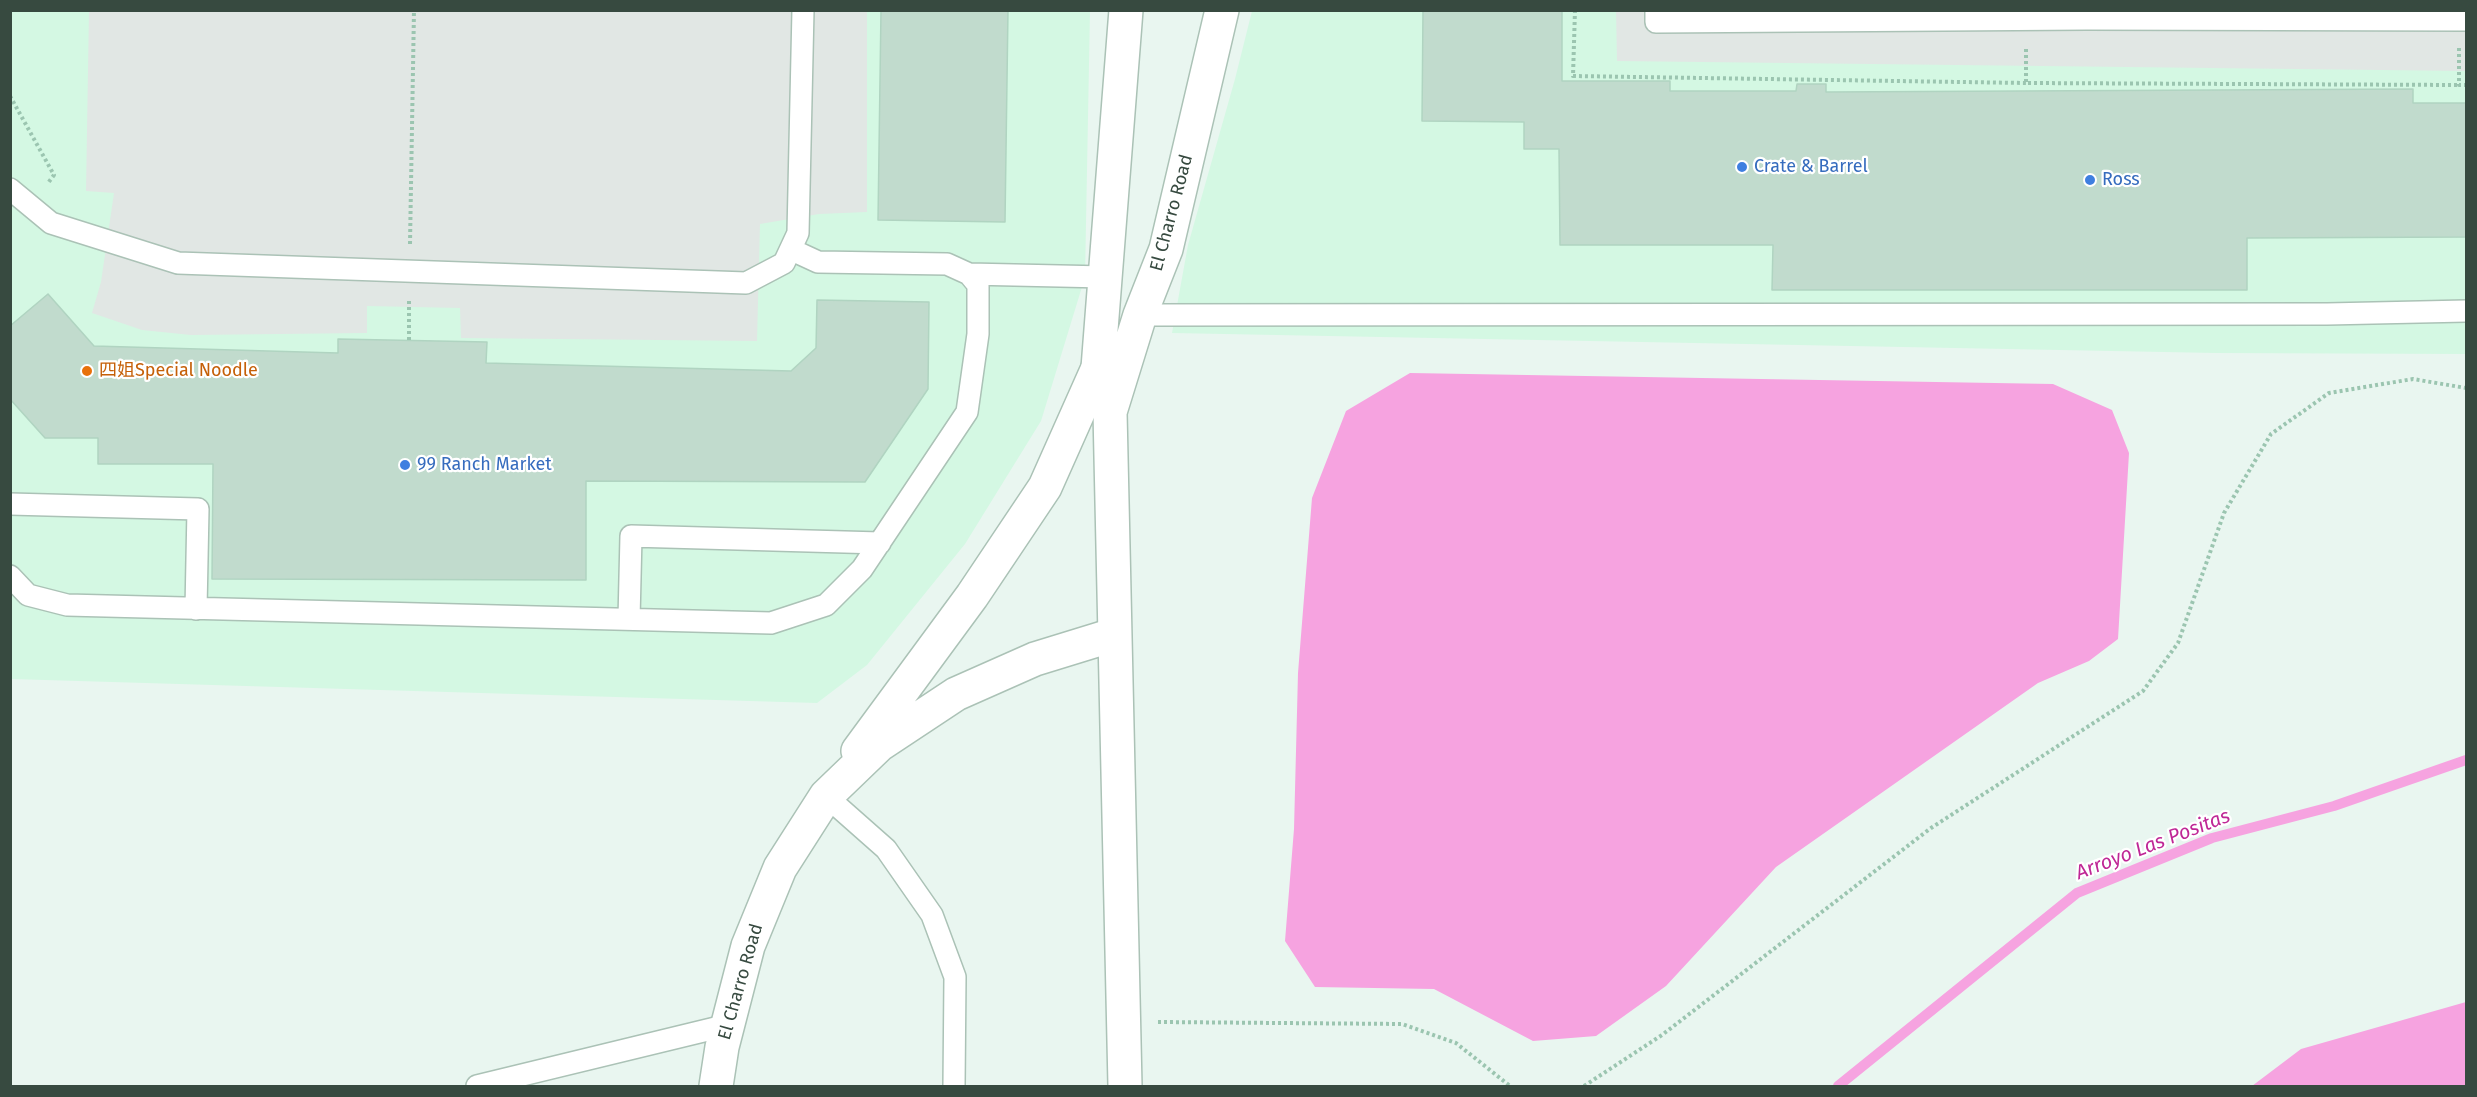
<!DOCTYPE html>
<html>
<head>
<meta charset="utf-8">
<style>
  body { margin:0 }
  #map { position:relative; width:2477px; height:1097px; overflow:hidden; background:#e9f6f0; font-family:"Fira Sans",sans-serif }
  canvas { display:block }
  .frame { position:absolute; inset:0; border:12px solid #374a40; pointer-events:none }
</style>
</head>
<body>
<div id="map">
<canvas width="2477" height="1097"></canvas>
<div class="frame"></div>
</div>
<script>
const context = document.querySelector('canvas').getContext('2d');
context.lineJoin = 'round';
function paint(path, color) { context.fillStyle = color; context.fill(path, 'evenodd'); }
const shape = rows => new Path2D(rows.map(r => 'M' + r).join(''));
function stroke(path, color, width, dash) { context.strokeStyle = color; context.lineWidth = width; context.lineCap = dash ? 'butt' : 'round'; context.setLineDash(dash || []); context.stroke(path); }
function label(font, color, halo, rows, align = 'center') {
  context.font = font + ' "Fira Sans","Noto Sans SC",sans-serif'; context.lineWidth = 4.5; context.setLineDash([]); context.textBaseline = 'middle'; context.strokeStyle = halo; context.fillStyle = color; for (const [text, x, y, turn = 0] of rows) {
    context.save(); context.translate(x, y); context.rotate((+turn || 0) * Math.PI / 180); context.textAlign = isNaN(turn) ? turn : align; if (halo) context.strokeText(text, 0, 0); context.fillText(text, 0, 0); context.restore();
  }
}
const commercial = shape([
  [11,11,1090,11,1085,277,1041,421,965,544,867,665,817,703,11,679],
  [1252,11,2466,11,2466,354,2216,353,1172,333,1188,245,1235,79]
]);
const parking = shape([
  [89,11,867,11,867,212,819,214,760,224,757,341,461,338,460,308,367,306,367,333,191,335,142,330,92,313,101,282,114,193,86,191],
  [1616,11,2466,11,2466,71,1617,61]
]);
const water = shape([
  [1410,373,2053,384,2112,410,2129,453,2118,639,2089,661,2038,683,1776,867,1666,986,1596,1036,1533,1041,1434,989,1315,987,1285,941,1294,829,1298,673,1312,498,1346,411],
  [2466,1002,2466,1086,2252,1086,2301,1049]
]);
const stream = shape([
  [1838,1086,2077,893,2212,838,2334,806,2466,760]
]);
const building = shape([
  [881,10,1008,10,1005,222,878,220,881,10],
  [1423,10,1562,10,1562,81,1670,81,1670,91,1796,91,1797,84,1826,84,1826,92,2413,89,2413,103,2466,103,2466,237,2247,238,2247,290,1772,290,1773,245,1560,245,1559,149,1524,149,1524,122,1422,121,1423,10],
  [48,294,94,346,338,353,338,339,487,342,486,363,791,371,816,348,817,300,929,302,928,389,865,482,586,481,586,580,212,579,213,464,98,464,98,438,45,438,10,399,10,326,48,294]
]);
const path = shape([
  [1575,10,1573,76,2026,83],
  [2459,48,2459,85,2466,85],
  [2026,49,2026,83,2459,85],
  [10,96,54,175,48,183],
  [410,244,414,10],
  [409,340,409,299],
  [1158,1022,1402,1024,1456,1043,1510,1086],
  [1584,1086,1662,1035,1931,828,2143,691,2178,643,2224,513,2271,434,2329,393,2413,379,2466,388]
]);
const service = shape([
  [1656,10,1656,22,2087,19,2466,20],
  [10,189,51,223,178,263,746,283,784,263,798,233,803,10],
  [969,274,1105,277],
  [1140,315,2327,314,2466,311],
  [10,504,198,509,196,609],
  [10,576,28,595,67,605,771,623,826,605,862,569,967,412,978,334,978,285,969,274,947,264,818,262,792,250],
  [629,619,631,536,880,543],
  [826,796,886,849,932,915,955,977,954,1086],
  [477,1086,728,1025]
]);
const minor = shape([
  [858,751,972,596,1045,487,1098,368],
  [716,1086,722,1047,748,946,780,868,826,796,879,745,956,694,1035,659,1113,635]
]);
const tertiary = shape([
  [1110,412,1140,315,1166,249,1222,10],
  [1125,1086,1110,412,1098,368,1126,10]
]);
const markers = [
  [1742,167,6,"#3f7fe0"],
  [2090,180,6,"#3f7fe0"],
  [87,371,6,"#e8710a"],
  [405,465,6,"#3f7fe0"]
];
const shopNames = [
  ["Crate & Barrel",1754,167],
  ["Ross",2102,180],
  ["99 Ranch Market",417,465]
];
const streetNames = [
  ["El Charro Road",1172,213,-75],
  ["El Charro Road",741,982,-74]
];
const foodNames = [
  ["四姐Special Noodle",99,371]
];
const waterNames = [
  ["Arroyo Las Positas",2153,845,-21]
];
paint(commercial, '#d4f8e3');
paint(parking, '#e1e7e4');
paint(water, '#f6a3e0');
stroke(stream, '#f6a3e0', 10);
paint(building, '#c1dbcd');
stroke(building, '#b0d4c1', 1.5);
stroke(service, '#abc2b6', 24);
stroke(minor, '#abc2b6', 36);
stroke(tertiary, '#abc2b6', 36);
stroke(path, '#9bc5b0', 4, [3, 3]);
stroke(service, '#fff', 21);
stroke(minor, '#fff', 33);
stroke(tertiary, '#fff', 33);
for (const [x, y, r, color] of markers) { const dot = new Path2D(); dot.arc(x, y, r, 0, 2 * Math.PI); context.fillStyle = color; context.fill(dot); stroke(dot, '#fff', 2); }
label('18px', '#366cbe', '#fff', shopNames, 'left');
label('18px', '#374a40', '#fff', streetNames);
label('18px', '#c56008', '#fff', foodNames, 'left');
label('italic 20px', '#bf2796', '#fff', waterNames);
</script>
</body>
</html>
